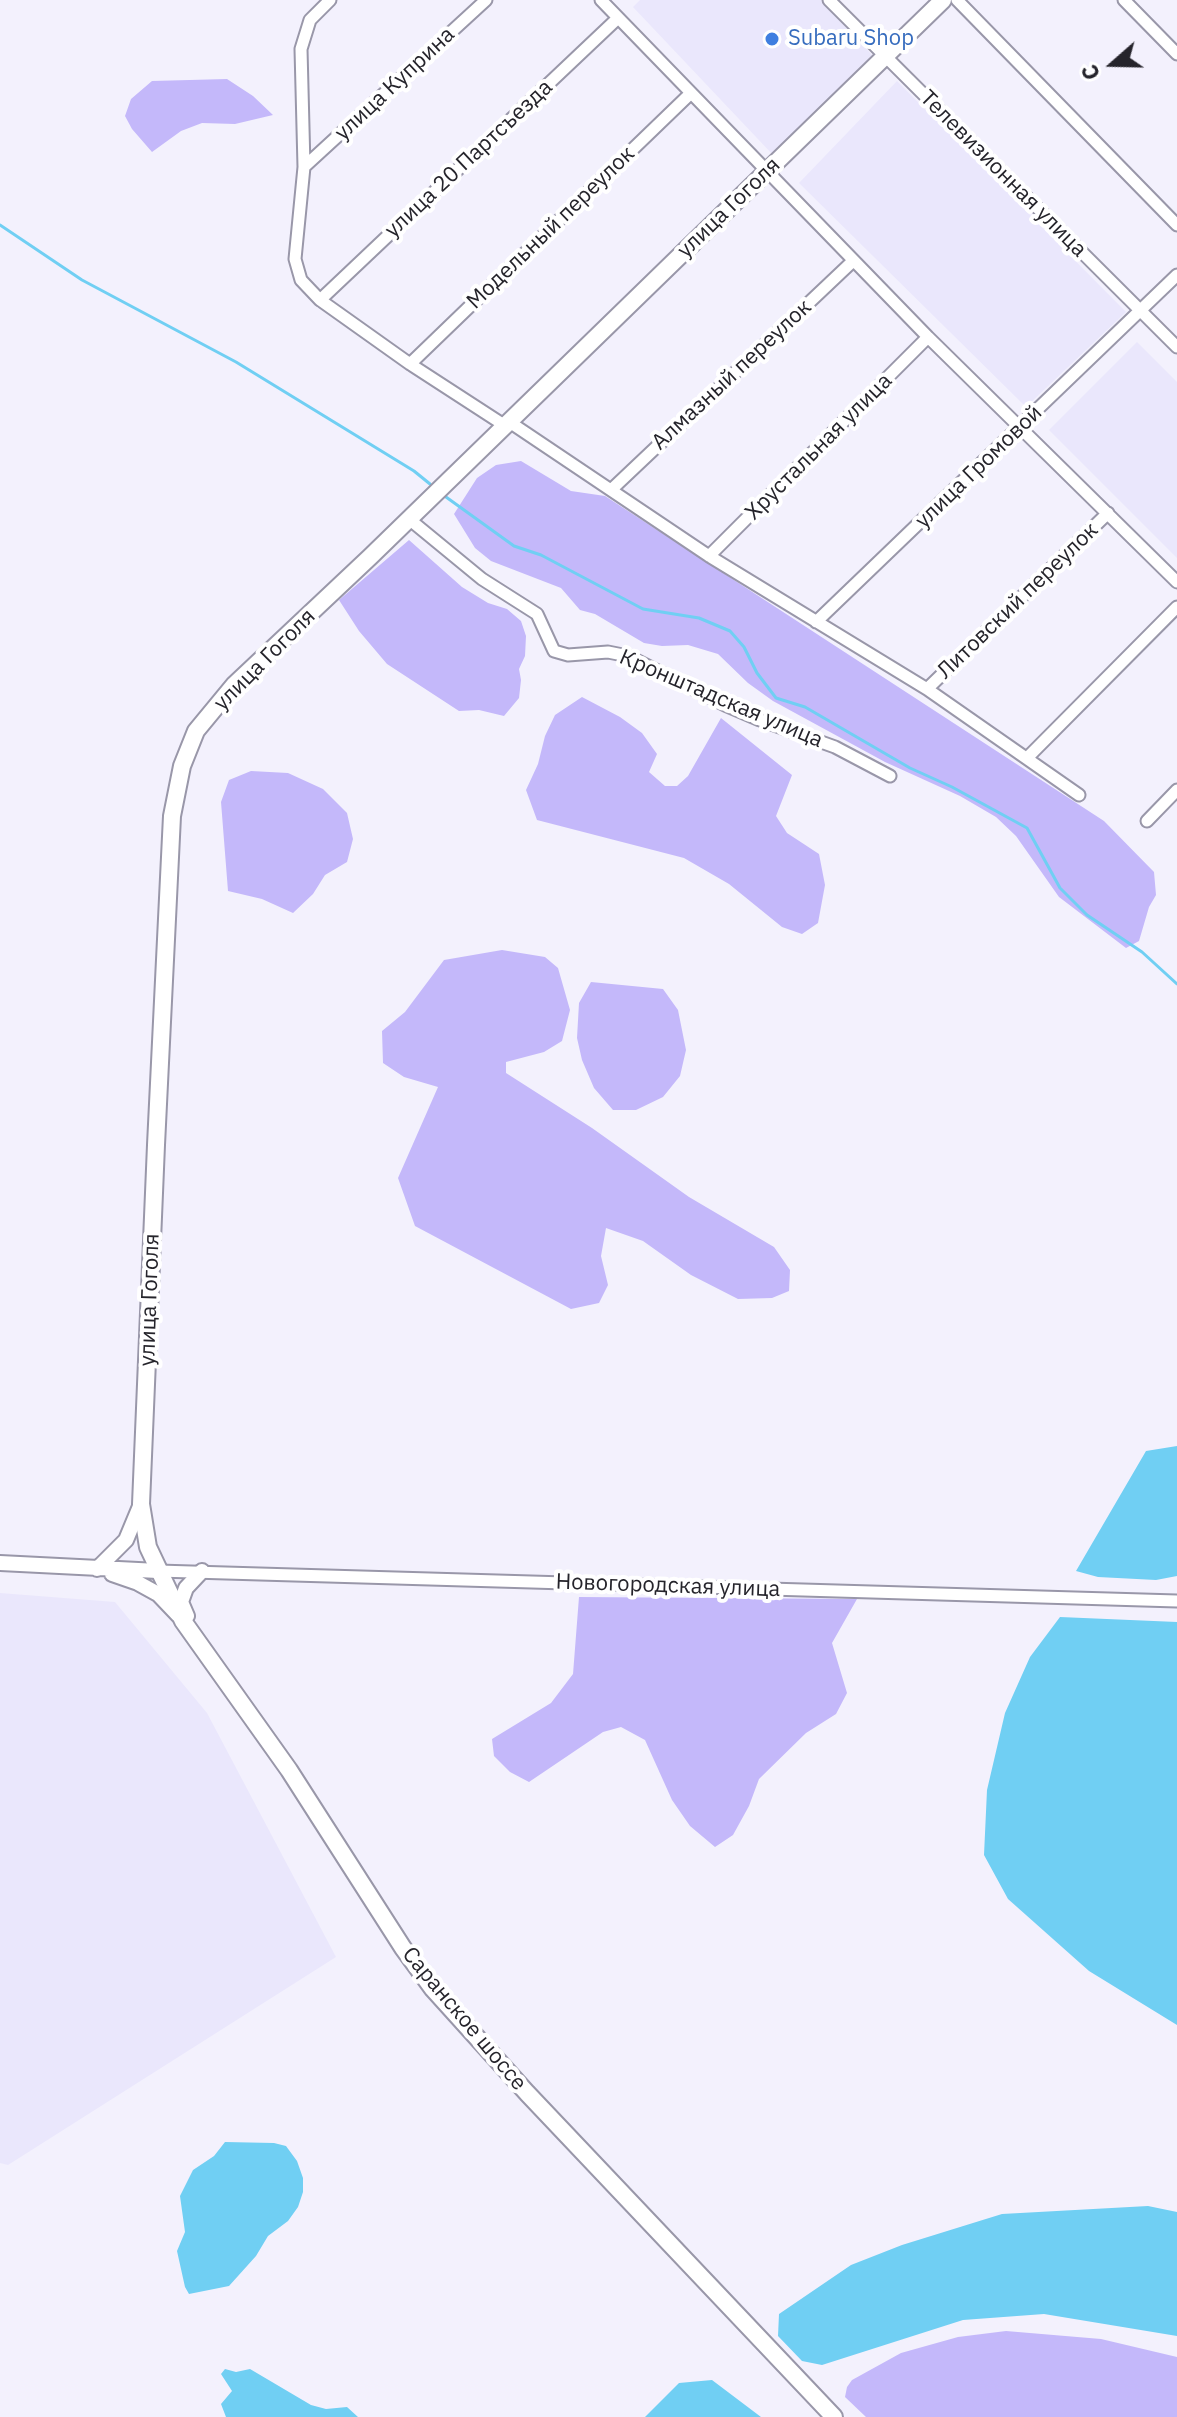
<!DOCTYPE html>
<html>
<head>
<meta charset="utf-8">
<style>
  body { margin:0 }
  #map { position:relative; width:1177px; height:2417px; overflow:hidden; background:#f3f1fd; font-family:"IBM Plex Sans",sans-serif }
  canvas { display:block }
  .north { position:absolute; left:1073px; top:24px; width:80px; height:80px; -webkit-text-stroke:6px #fff; paint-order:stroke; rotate:250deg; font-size:22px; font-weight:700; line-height:32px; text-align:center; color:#25242b }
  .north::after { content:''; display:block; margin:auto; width:28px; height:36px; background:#25242b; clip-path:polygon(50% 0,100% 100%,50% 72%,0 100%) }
</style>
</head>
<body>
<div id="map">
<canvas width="1177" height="2417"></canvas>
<div class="north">С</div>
</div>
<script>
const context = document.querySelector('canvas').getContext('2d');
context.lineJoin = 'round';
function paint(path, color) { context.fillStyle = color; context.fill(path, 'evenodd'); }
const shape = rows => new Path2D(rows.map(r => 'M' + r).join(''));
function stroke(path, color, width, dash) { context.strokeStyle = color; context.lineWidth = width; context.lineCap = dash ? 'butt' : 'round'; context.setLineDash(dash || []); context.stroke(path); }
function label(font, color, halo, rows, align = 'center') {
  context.font = font + ' "IBM Plex Sans",sans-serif'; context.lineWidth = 8; context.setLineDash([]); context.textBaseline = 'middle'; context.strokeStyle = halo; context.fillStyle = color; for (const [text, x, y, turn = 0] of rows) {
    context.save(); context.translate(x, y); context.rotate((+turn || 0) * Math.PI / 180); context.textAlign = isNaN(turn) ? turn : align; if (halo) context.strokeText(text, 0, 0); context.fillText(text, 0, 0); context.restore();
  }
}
const built = shape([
  [640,0,821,0,872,55,774,156,633,7],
  [897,81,1126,312,1026,407,799,183],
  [1137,342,1177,382,1177,558,1049,430],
  [0,1593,115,1602,207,1713,336,1957,8,2165,0,2163]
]);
const green = shape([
  [227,79,253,96,273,115,235,124,202,123,181,131,152,152,132,129,125,116,131,99,152,81],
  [521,461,571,491,605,496,1104,821,1154,872,1156,895,1149,907,1139,941,1126,948,1059,897,1016,836,996,817,960,796,885,762,773,701,748,683,718,654,688,645,662,646,644,643,595,614,580,610,561,588,491,561,475,548,454,514,477,478,496,465],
  [409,540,462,587,488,603,507,609,521,621,526,636,525,656,519,669,521,680,519,698,504,716,479,710,459,711,387,664,359,631,339,600],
  [582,697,620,717,642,733,657,754,649,772,665,786,677,786,688,776,721,718,792,775,776,816,787,833,819,854,825,885,818,923,802,934,782,927,729,884,684,858,537,820,526,790,538,764,545,736,555,715],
  [251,771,288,773,323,789,347,813,353,839,347,862,325,875,313,894,293,913,262,899,228,891,221,802,229,780],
  [502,950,545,957,558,968,570,1010,562,1041,544,1052,506,1062,506,1073,592,1128,689,1197,774,1247,790,1270,789,1291,772,1298,738,1299,691,1275,643,1241,606,1228,601,1256,608,1285,599,1303,571,1309,415,1226,398,1178,438,1087,404,1077,383,1063,382,1031,405,1012,444,960],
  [591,982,663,989,678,1010,686,1050,680,1076,663,1097,636,1110,613,1110,594,1088,582,1060,577,1038,579,1003],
  [579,1597,857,1599,832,1643,847,1693,836,1714,806,1733,759,1779,749,1806,733,1835,715,1847,690,1826,672,1800,645,1740,621,1727,603,1732,529,1782,510,1772,494,1756,492,1739,551,1703,573,1674],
  [1006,2331,1101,2339,1177,2357,1177,2417,866,2417,845,2397,847,2387,852,2380,901,2353,958,2337]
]);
const water = shape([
  [1177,1446,1177,1576,1156,1580,1098,1577,1076,1571,1146,1451],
  [1060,1617,1177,1622,1177,2025,1089,1971,1008,1899,984,1855,987,1790,1005,1713,1030,1657],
  [225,2142,274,2143,286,2146,297,2161,303,2178,303,2192,298,2207,288,2221,268,2236,256,2256,229,2286,189,2294,185,2287,177,2251,185,2232,180,2196,193,2170,214,2156],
  [1148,2206,1177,2212,1177,2336,1044,2314,963,2320,822,2365,802,2361,778,2336,779,2314,851,2265,902,2245,1002,2214],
  [225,2369,236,2372,250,2369,311,2405,326,2409,347,2407,358,2417,226,2417,221,2404,232,2391,221,2374],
  [712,2380,761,2417,645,2417,679,2383]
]);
const stream = shape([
  [0,225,82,280,236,362,414,471,430,484],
  [446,497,514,546,541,555,643,609,699,618,730,631,744,647,757,673,776,698,805,707,910,768,952,787,1027,828,1060,888,1087,915,1142,952,1177,984]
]);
const minor = shape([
  [330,0,310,20,301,49,304,167,295,259,301,280,320,300,410,364,504,425],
  [601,0,928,337,1177,582],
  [829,0,1177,347],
  [957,0,1177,225],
  [1124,0,1177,54],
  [304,167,486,0],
  [320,300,618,18],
  [410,364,691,93],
  [508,421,709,556,927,689,1079,795],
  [612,489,853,261],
  [409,519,482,579,537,614,554,651,568,655,608,652,628,656,725,705,760,720,835,747,890,776],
  [709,556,928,337],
  [816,622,1177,275],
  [927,689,1108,513],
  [1027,758,1177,607],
  [1147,821,1177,790],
  [158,1571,1177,1601]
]);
const major = shape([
  [0,1563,158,1571],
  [97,1569,126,1540,141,1504],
  [112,1574,138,1583,158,1594,178,1615],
  [187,1616,181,1602,186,1588,202,1571]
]);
const highway = shape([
  [834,2417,527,2093,433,1989,403,1948,289,1770,183,1621,148,1547,141,1504,156,1145,172,816,182,766,196,731,234,685,370,557,943,0]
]);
const markers = [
  [772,39,8,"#3f7fe0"]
];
const shopNames = [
  ["Subaru Shop",788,39]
];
const streetNames = [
  ["улица Куприна",395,84,-43],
  ["улица 20 Партсъезда",469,159,-43],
  ["Телевизионная улица",1003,174,45],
  ["улица Гоголя",729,208,-44],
  ["Модельный переулок",551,228,-44],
  ["Алмазный переулок",732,375,-43],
  ["Хрустальная улица",819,447,-45],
  ["улица Громовой",979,467,-44],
  ["Литовский переулок",1018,601,-44],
  ["улица Гоголя",265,660,-45],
  ["Кронштадская улица",721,699,23],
  ["улица Гоголя",150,1300,-88],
  ["Новогородская улица",668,1586,2],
  ["Саранское шоссе",464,2019,50]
];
paint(built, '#eae7fc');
paint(green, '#c4b8fa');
paint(water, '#70cff3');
stroke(stream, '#70cff3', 3);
stroke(minor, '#9997a9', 15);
stroke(major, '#9997a9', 18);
stroke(highway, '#9997a9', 20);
stroke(minor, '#fff', 11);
stroke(major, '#fff', 14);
stroke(highway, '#fff', 16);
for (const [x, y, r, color] of markers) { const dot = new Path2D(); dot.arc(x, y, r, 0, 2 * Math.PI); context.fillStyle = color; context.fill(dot); stroke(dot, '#fff', 3); }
label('22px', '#366cbe', '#fff', shopNames, 'left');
label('22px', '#25242b', '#fff', streetNames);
</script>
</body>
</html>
